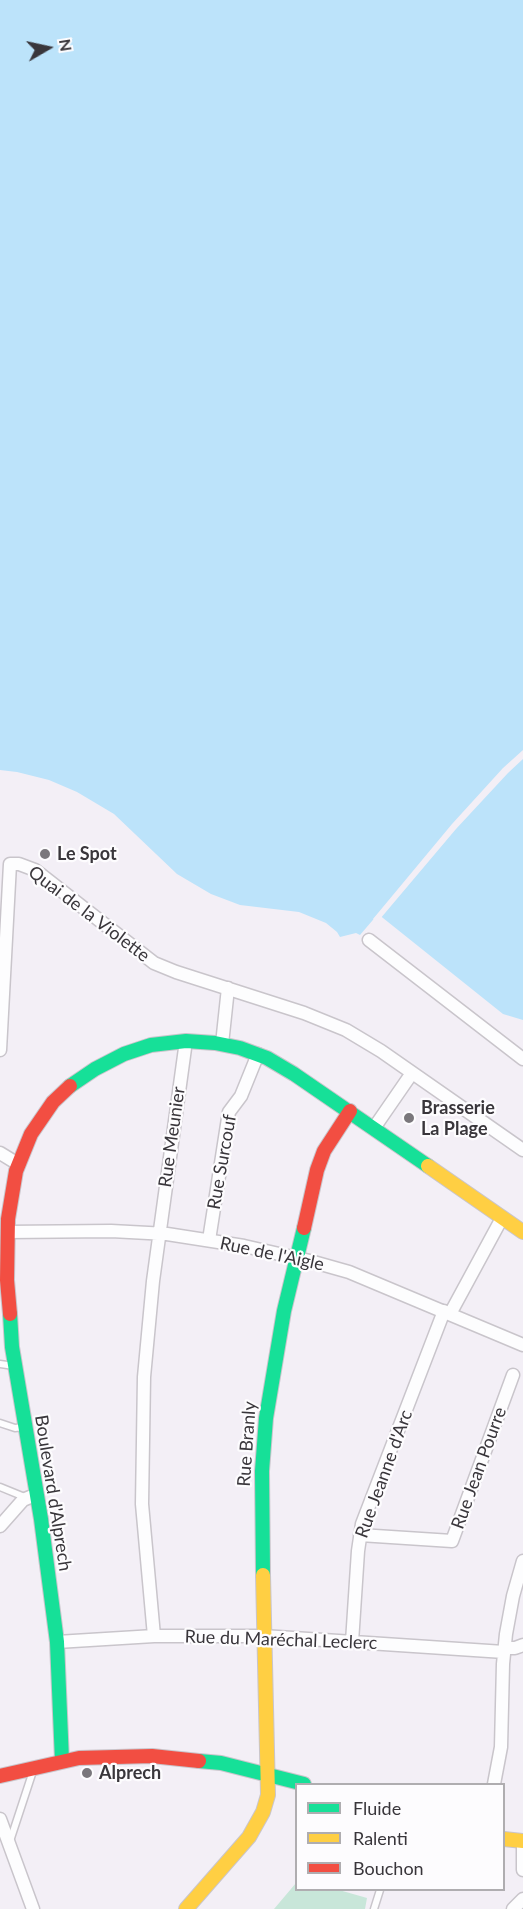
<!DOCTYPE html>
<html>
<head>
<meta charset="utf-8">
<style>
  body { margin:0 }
  #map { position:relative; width:523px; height:1909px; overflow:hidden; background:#f3eff6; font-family:Lato,sans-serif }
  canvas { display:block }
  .legend { position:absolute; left:295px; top:1783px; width:210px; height:108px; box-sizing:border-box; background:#fdfcfe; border:2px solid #afadb0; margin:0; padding:8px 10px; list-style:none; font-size:18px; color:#39363b }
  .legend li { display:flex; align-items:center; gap:12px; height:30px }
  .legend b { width:30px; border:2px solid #afadb0 }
  .north { position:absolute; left:18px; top:18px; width:60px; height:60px; -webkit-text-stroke:4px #fdfcfe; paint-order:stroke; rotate:81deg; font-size:16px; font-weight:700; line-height:24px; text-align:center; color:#39363b }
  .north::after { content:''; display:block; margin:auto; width:21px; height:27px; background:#39363b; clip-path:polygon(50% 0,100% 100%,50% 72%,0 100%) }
</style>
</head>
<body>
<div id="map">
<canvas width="523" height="1909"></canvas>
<ul class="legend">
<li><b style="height:8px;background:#16e098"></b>Fluide</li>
<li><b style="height:8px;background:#ffcf43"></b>Ralenti</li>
<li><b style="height:8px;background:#f24e42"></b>Bouchon</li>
</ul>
<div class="north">N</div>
</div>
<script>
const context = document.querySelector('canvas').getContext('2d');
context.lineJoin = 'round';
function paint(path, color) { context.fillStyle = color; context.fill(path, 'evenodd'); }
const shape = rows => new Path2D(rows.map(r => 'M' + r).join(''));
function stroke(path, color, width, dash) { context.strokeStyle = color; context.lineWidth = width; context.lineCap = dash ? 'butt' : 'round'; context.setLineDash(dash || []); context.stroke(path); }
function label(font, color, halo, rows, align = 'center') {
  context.font = font + ' Lato,sans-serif'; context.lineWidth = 4.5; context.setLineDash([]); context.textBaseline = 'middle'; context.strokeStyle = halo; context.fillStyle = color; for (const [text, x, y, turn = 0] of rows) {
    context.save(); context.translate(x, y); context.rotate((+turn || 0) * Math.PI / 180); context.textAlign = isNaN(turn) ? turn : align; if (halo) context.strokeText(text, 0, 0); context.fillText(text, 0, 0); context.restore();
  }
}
const green = shape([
  [296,1883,296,1890,339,1890,367,1898,365,1909,274,1909]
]);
const water = shape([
  [0,0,523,0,523,1020,503,1014,378,914,360,935,356,933,340,937,337,932,326,923,299,912,240,905,211,894,177,874,114,814,77,792,49,780,17,772,0,770]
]);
const pier = shape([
  [523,750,523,759,508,773,456,829,380,919,378,918,376,921,373,919,452,824,503,768]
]);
const lane = shape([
  [0,1364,14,1366],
  [0,1423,15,1428,24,1427],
  [0,1487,27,1498],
  [10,1841,33,1771],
  [374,1909,380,1890]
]);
const street = shape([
  [369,940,523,1059],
  [222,1044,228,988],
  [0,1050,10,864,19,864,35,870,154,963,176,972,304,1013,346,1030,381,1051,523,1150],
  [374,1128,412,1073],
  [0,1153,18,1164],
  [7,1232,111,1231,167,1234,244,1246,310,1261,349,1272,523,1345],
  [209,1240,229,1112,241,1096,258,1054],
  [450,1314,502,1218],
  [0,1526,23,1500,37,1494],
  [360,1535,452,1541,513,1375],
  [154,1636,142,1504,144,1377,153,1281,186,1041],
  [57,1642,154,1636,263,1636,504,1652],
  [352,1642,358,1551,362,1524,444,1311],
  [505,1648,515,1648,523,1645],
  [494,1784,501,1747,503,1664,506,1634,513,1596,523,1561],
  [0,1819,33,1909],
  [523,1844,523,1870],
  [513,1909,523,1899]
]);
const fast = shape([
  [70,1086,95,1069,124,1054,151,1045,186,1041,215,1043,240,1048,267,1058,294,1074,428,1166],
  [10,1314,12,1347,41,1519,57,1642,62,1761],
  [263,1575,262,1471,266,1418,284,1311,304,1228],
  [199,1761,221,1763,304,1784]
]);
const slow = shape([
  [428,1166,523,1232],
  [504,1839,523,1841],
  [186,1909,249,1837,263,1812,268,1795,263,1575]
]);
const jam = shape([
  [304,1228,317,1170,324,1151,350,1111],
  [10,1314,7,1280,8,1219,16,1171,31,1134,53,1102,70,1086],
  [0,1776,79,1758,152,1756,199,1761]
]);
const markers = [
  [45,854,6,"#7a777c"],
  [409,1118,6,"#7a777c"],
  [87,1773,6,"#7a777c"]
];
const poiNames = [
  ["Le Spot",57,854],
  ["Brasserie",421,1108],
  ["La Plage",421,1129],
  ["Alprech",99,1773]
];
const streetNames = [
  ["Quai de la Violette",89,914,37],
  ["Rue Meunier",172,1137,-82],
  ["Rue Surcouf",222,1162,-80],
  ["Rue de l'Aigle",272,1254,12],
  ["Rue Branly",247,1444,-86],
  ["Rue Jean Pourre",479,1468,-70],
  ["Rue Jeanne d'Arc",384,1474,-70],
  ["Boulevard d'Alprech",53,1493,81],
  ["Rue du Maréchal Leclerc",281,1640,2]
];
paint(green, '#c8e6d9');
paint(water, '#bce3fa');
paint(pier, '#f3eff6');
stroke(lane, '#c9c5cb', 9);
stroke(street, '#c9c5cb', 15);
stroke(fast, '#c9c5cb', 16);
stroke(slow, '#c9c5cb', 16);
stroke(jam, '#c9c5cb', 16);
stroke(lane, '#fdfdfe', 6);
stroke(street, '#fdfdfe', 12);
stroke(fast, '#16e098', 14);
stroke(slow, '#ffcf43', 14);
stroke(jam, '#f24e42', 14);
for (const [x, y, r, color] of markers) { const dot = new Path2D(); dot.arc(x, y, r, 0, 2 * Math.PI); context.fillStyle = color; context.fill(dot); stroke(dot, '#fdfcfe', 2); }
label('bold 18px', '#39363b', '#fdfcfe', poiNames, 'left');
label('18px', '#39363b', '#fdfcfe', streetNames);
</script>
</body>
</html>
